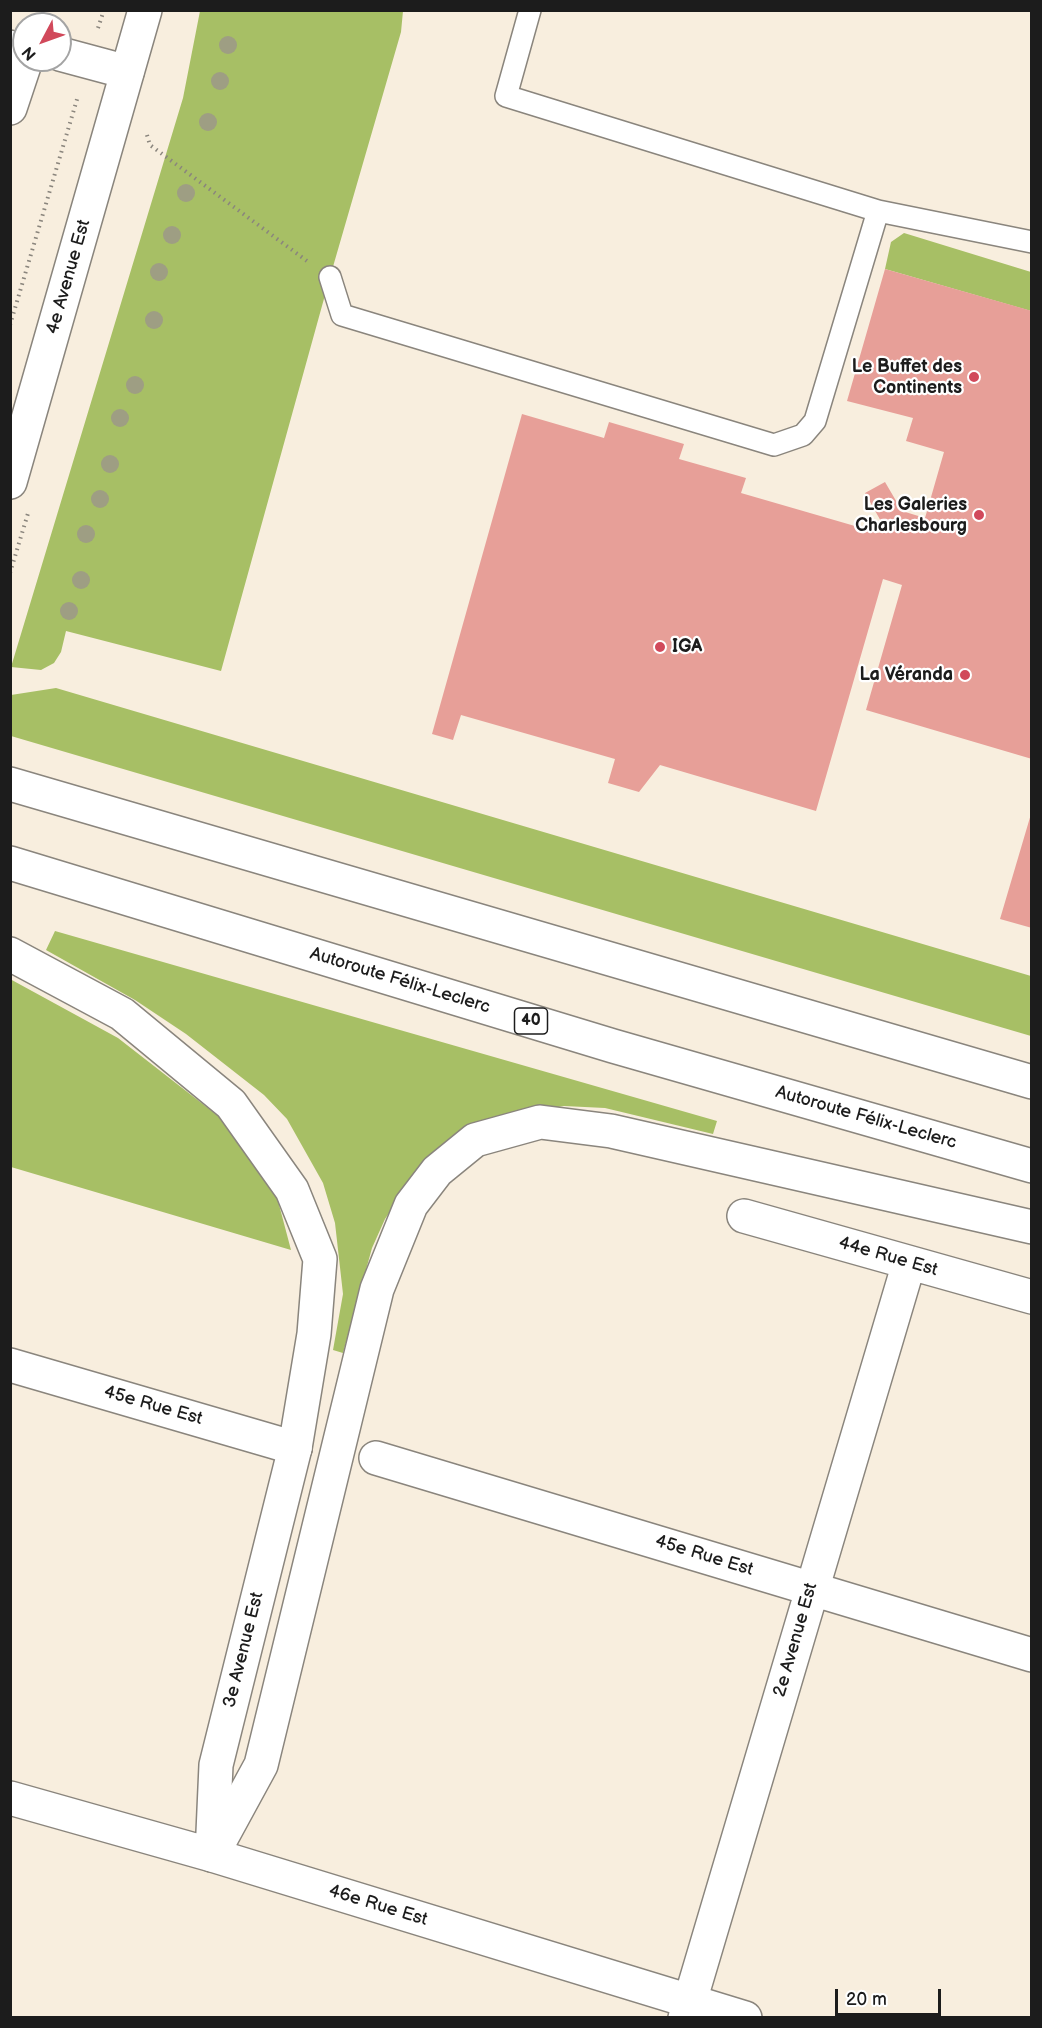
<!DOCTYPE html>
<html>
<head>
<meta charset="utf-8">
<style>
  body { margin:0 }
  #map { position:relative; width:1042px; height:2028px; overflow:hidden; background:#f8eede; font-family:"Balsamiq Sans",sans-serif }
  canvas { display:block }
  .frame { position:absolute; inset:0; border:12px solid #1c1c1c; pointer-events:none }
  .north { position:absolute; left:12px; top:12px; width:60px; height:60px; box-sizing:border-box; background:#fff; border:2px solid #a4a4a4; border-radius:50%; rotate:229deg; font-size:16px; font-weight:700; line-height:24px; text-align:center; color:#1c1c1c }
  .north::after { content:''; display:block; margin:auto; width:21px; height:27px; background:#d1495b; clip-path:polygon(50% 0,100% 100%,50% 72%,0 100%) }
  .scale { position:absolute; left:835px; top:1989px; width:106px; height:27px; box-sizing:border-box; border:3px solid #1c1c1c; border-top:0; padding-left:8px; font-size:18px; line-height:21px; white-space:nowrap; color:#1c1c1c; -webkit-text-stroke:4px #fff; paint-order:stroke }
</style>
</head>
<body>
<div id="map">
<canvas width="1042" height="2028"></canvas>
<div class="frame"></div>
<div class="north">N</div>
<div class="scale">20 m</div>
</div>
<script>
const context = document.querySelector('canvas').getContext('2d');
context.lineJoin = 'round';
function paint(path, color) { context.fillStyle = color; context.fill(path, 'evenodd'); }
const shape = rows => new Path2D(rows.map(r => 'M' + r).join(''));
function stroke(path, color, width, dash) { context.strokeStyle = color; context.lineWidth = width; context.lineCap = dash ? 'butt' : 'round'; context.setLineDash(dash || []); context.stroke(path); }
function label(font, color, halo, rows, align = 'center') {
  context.font = font + ' "Balsamiq Sans",sans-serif'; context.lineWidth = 4.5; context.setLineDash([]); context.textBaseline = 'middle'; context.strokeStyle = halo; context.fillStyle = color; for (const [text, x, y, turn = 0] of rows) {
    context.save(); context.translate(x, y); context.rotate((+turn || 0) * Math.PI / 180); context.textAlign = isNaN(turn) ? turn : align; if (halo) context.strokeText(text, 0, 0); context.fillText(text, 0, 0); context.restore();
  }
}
const green = shape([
  [200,11,403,11,401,32,330,277,221,671,66,631,61,652,54,663,41,670,11,667,183,98],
  [904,233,1031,272,1031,311,885,269,891,242],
  [56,688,1031,976,1031,1036,11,736,11,695],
  [55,931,717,1121,713,1134,605,1108,564,1106,515,1114,402,1194,385,1219,372,1248,343,1353,333,1350,343,1294,335,1223,323,1183,287,1119,264,1095,186,1034,135,1000,46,950],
  [10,979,118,1038,222,1119,272,1178,291,1250,11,1167]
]);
const building = shape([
  [885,269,1032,311,1032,759,866,710,902,585,883,579,816,811,660,765,639,792,608,783,615,759,461,715,453,740,432,734,522,414,604,438,609,422,684,444,679,459,746,478,741,493,879,533,882,523,865,493,885,482,902,511,925,518,944,452,906,441,913,418,847,401],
  [1031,814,1032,814,1032,928,1000,919]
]);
const path = shape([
  [98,28,104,10],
  [147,135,150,145,307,261],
  [10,325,78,96],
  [10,573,29,510]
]);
const lane = shape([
  [530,10,506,96,878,211,1032,242],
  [10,41,24,45],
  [330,277,342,315,774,445,803,435,815,421,878,211]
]);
const street = shape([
  [60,54,127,72],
  [10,108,26,60],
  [744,1216,1032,1297],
  [10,1365,295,1448],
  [376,1458,1032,1655],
  [685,2018,909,1263]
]);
const secondary = shape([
  [10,482,145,10],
  [10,1798,212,1855,745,2018],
  [212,1855,216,1765,295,1448]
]);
const highway = shape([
  [10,784,1032,1082],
  [10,863,613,1046,1032,1166],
  [10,954,122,1014,231,1104,292,1190,320,1259,314,1334,295,1448],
  [212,1855,261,1765,377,1289,411,1205,437,1171,475,1140,540,1122,611,1131,1032,1227]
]);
const trees = [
  [228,45],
  [220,81],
  [208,122],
  [186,193],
  [172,235],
  [159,272],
  [154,320],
  [135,385],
  [120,418],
  [110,464],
  [100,499],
  [86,534],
  [81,580],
  [69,611]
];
const markers = [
  [974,377,6,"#d1495b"],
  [979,515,6,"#d1495b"],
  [660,647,6,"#d1495b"],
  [965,675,6,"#d1495b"]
];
const shields = [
  [531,1021,33]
];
const shieldNames = [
  ["40",531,1021]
];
const streetNames = [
  ["4e Avenue Est",69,277,-74],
  ["Autoroute Félix-Leclerc",400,981,17],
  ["Autoroute Félix-Leclerc",866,1118,16],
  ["44e Rue Est",888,1257,16],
  ["45e Rue Est",153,1406,16],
  ["45e Rue Est",704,1556,17],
  ["2e Avenue Est",796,1640,-74],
  ["3e Avenue Est",244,1650,-76],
  ["46e Rue Est",378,1906,17]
];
const poiNames = [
  ["Le Buffet des",962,367],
  ["Continents",962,388],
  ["Les Galeries",967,505],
  ["Charlesbourg",967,526],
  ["IGA",672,647,"left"],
  ["La Véranda",953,675]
];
paint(green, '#a7bf65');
paint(building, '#e79f98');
stroke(lane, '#8a857d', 24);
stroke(street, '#8a857d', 36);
stroke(secondary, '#8a857d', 36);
stroke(highway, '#8a857d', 36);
stroke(path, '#8a857d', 4, [1.5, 4.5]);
stroke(lane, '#fff', 21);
stroke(street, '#fff', 33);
stroke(secondary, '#fff', 33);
stroke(highway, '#fff', 33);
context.fillStyle = '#9e9e83';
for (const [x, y] of trees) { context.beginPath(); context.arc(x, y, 9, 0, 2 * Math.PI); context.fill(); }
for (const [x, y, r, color] of markers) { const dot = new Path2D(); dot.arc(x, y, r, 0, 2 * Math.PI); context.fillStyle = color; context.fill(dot); stroke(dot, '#fff', 2); }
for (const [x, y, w] of shields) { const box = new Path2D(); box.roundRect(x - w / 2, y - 13, w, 26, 4.5); context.fillStyle = '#fff'; context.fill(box); stroke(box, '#1c1c1c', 1.5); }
label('bold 16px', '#1c1c1c', null, shieldNames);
label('18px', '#1c1c1c', '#fff', streetNames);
label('bold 18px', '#1c1c1c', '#fff', poiNames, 'right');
</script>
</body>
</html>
